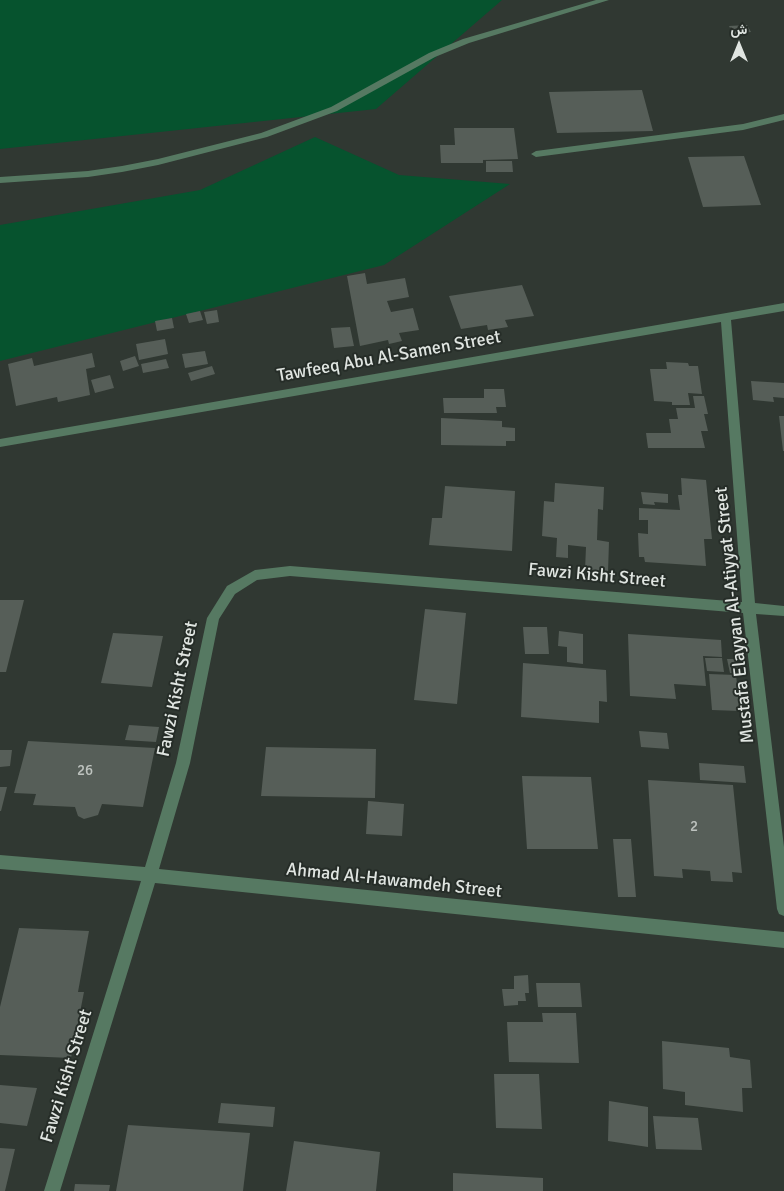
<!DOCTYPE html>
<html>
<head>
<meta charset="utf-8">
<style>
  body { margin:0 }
  #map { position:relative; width:784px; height:1191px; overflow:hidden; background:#303832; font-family:Signika,Vazirmatn,sans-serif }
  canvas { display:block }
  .north { position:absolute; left:714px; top:20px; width:50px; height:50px; -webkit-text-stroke:4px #262d28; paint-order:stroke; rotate:0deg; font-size:14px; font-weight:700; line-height:20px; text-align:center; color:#e0e5e1 }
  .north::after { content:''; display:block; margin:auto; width:18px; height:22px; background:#e0e5e1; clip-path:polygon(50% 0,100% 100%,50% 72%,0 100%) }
</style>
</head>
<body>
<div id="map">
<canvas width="784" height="1191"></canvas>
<div class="north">ش</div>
</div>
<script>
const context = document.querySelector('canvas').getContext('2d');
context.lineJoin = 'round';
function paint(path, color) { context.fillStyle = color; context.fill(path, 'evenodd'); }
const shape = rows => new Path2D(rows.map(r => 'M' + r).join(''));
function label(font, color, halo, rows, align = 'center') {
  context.font = font + ' Signika,sans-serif'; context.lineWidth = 4; context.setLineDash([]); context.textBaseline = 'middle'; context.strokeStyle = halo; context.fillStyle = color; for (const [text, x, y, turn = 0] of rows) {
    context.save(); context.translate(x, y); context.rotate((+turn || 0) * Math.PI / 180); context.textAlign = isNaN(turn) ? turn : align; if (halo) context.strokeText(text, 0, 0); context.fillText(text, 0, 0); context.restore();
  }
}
const green = shape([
  [0,0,502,0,376,109,0,149],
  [315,137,399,175,510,184,384,265,0,361,0,225,200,190]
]);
const building = shape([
  [747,25,751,32,733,34,729,26],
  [642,90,653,131,557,133,549,92],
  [454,128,514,128,518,159,483,160,483,163,441,163,440,145,455,145],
  [744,156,761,205,703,207,688,157],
  [486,161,512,161,513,172,486,172],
  [365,273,367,284,405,278,409,297,387,301,391,312,413,308,419,330,399,333,402,341,389,344,388,340,360,346,347,276],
  [522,285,534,316,505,320,508,327,488,330,487,325,461,329,449,296],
  [217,310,219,322,207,324,204,312],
  [200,311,203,320,189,323,186,314],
  [172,318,174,328,157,331,155,321],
  [350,327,354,346,334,348,331,328],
  [165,339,168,354,139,360,136,344],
  [205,351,208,364,185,368,182,354],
  [92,353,95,367,86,369,90,395,58,402,57,397,16,406,8,364,32,358,34,366],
  [135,356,139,366,123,371,120,361],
  [166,359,169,368,143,373,141,364],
  [666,362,688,363,689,366,698,366,702,394,688,393,690,405,672,405,672,402,654,401,650,369,667,369],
  [212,366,215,374,191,381,188,373],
  [110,375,114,388,95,393,91,380],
  [751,381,784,383,784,398,773,397,774,402,753,400],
  [484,389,504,389,506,407,496,407,497,413,444,413,443,398,484,398],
  [693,396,704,396,708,414,704,414,708,431,701,431,705,448,648,448,646,433,671,433,669,419,678,419,676,408,695,408],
  [779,416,784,416,784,451,783,451],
  [441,418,502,421,502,427,515,428,515,441,506,441,506,446,441,445],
  [681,478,706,480,712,539,704,539,706,566,645,562,644,557,639,557,638,533,648,534,648,520,639,520,639,508,680,510,678,495,682,495],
  [555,483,604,487,603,510,598,509,597,540,609,542,608,572,585,570,586,547,568,545,568,558,556,557,557,538,542,536,544,501,554,502],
  [445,486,515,491,512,551,429,545,432,518,442,518],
  [641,492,668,494,668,503,654,502,655,505,643,504],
  [0,600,24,600,6,672,0,672],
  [425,609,466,613,457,704,414,700],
  [523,627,547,627,549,654,525,654],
  [559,631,583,634,583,664,567,662,567,647,558,646],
  [113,633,163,636,152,687,101,683],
  [628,634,721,640,722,657,703,656,706,686,674,684,676,699,630,696],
  [705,658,722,658,724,672,707,671],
  [727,659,736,659,740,673,730,673],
  [523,663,606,670,607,702,599,701,599,723,521,717],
  [709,674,736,675,740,711,712,710],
  [129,725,159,727,156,742,125,740],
  [639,731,667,733,669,749,641,747],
  [28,741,155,748,143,807,102,804,98,815,84,819,78,816,75,807,33,805,36,794,14,793],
  [266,747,376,749,375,798,261,796],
  [0,750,12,750,10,766,0,767],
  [699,763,744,766,746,783,700,780],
  [522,776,591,777,598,849,527,849],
  [648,780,733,785,742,873,732,872,733,882,711,881,710,871,682,869,683,878,654,876],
  [0,787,7,787,1,811,0,811],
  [368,801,404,804,402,836,366,834],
  [613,839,631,839,636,897,618,897],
  [19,928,89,931,78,992,84,992,71,1058,0,1055,0,1007],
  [528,975,529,993,525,993,526,1001,518,1001,518,1005,504,1006,502,989,514,989,514,976],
  [536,983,580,983,582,1007,538,1007],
  [542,1013,576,1013,579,1063,509,1062,507,1022,543,1022],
  [662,1041,729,1048,730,1057,750,1060,752,1088,742,1088,743,1112,685,1105,685,1092,663,1089],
  [494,1074,539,1074,542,1129,496,1128],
  [0,1085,37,1088,27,1126,0,1123],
  [609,1101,648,1107,648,1147,608,1141],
  [221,1103,275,1107,273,1127,218,1123],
  [653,1116,698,1118,702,1150,656,1149],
  [128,1125,250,1133,243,1191,116,1191],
  [294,1141,380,1152,376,1191,286,1191],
  [0,1148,15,1149,5,1191,0,1191],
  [453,1173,543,1178,543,1191,453,1191],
  [75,1184,110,1185,109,1191,74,1191]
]);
const minor = shape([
  [596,0,609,0,469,43,435,57,337,111,267,137,158,165,122,172,88,177,0,183,0,177,88,171,122,166,158,159,261,133,331,107,429,53,463,39,596,0],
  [784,114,784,120,743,130,536,157,531,154,536,151,743,124,784,114],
  [784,303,784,311,731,320,755,603,784,606,784,616,756,614,784,847,784,916,779,914,777,909,743,613,290,576,257,580,235,594,219,619,190,763,159,869,784,932,784,948,155,883,60,1191,44,1191,141,881,0,869,0,855,145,867,176,763,207,618,227,586,255,570,290,566,742,602,721,322,0,447,0,439,784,303]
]);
const numberNames = [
  ["26",85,771],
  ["2",694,827]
];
const streetNames = [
  ["Tawfeeq Abu Al-Samen Street",389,357,-10],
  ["Fawzi Kisht Street",597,576,5],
  ["Mustafa Elayyan Al-Atiyyat Street",735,615,-96],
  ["Fawzi Kisht Street",178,689,-78],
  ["Ahmad Al-Hawamdeh Street",394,881,6],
  ["Fawzi Kisht Street",67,1076,-73]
];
paint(green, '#06532e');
paint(building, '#565e58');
paint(minor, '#567962');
label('15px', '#bec3bf', null, numberNames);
label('18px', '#e0e5e1', '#262d28', streetNames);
</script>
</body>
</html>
